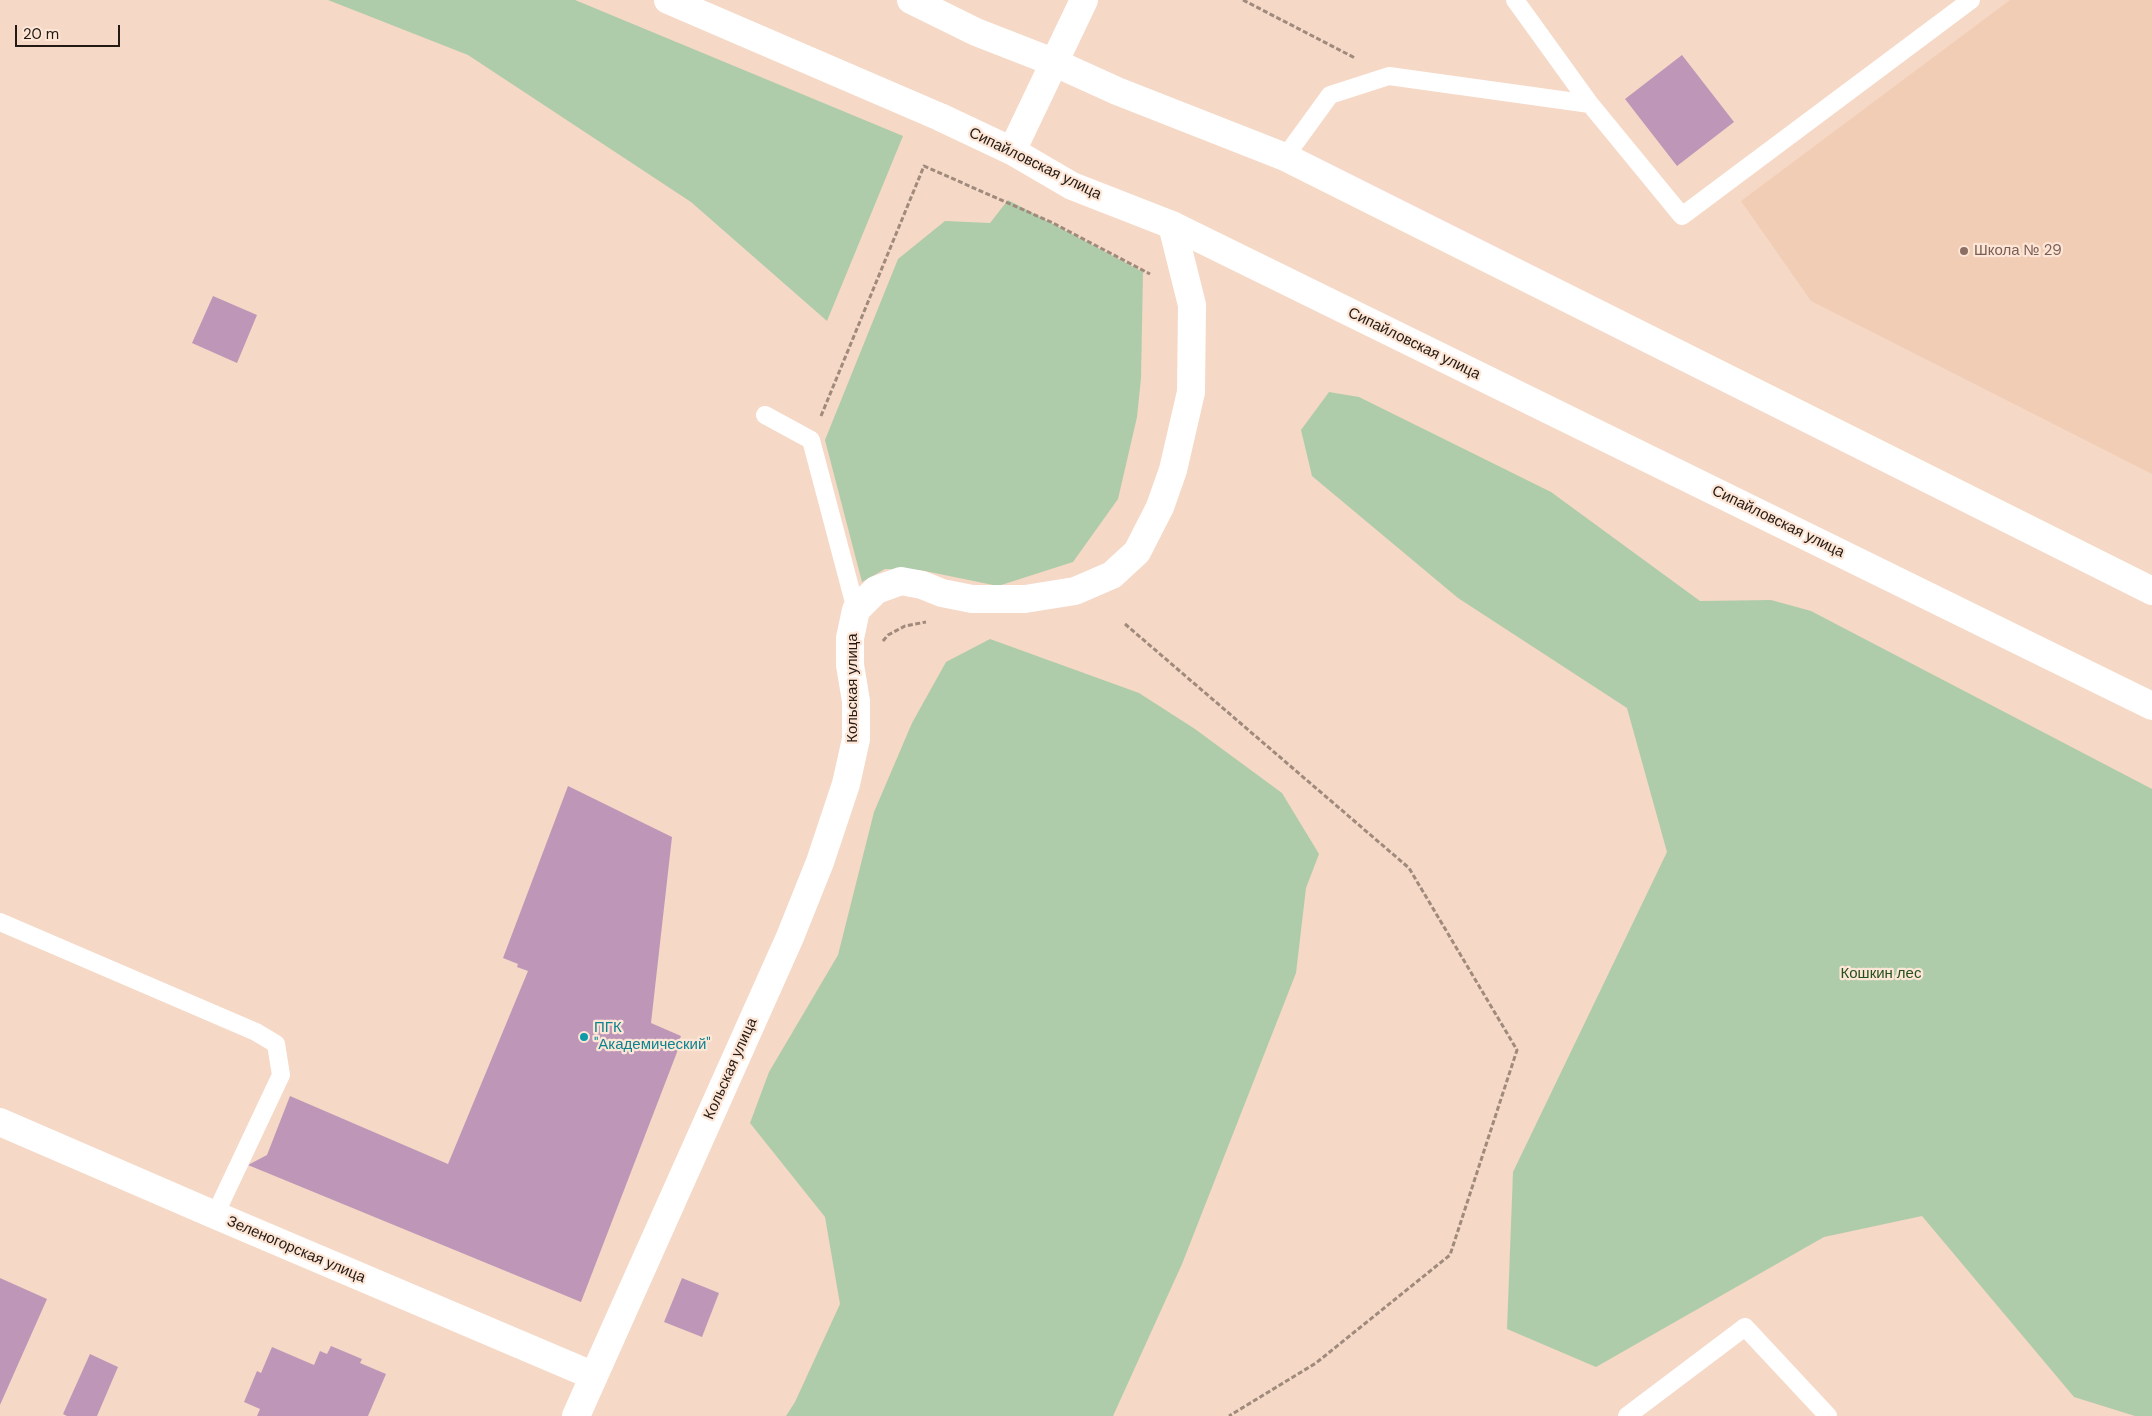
<!DOCTYPE html>
<html>
<head>
<meta charset="utf-8">
<style>
  body { margin:0 }
  #map { position:relative; width:2152px; height:1416px; overflow:hidden; background:#f5d8c5; font-family:"DM Sans",sans-serif }
  canvas { display:block }
  .scale { position:absolute; left:15px; top:25px; width:105px; height:22px; box-sizing:border-box; border:2px solid #241a13; border-top:0; padding-left:6px; font-size:15px; line-height:18px; white-space:nowrap; color:#241a13; -webkit-text-stroke:4px #fee6d7; paint-order:stroke }
</style>
</head>
<body>
<div id="map">
<canvas width="2152" height="1416"></canvas>
<div class="scale">20 m</div>
</div>
<script>
const context = document.querySelector('canvas').getContext('2d');
context.lineJoin = 'round';
function paint(path, color) { context.fillStyle = color; context.fill(path, 'evenodd'); }
const shape = rows => new Path2D(rows.map(r => 'M' + r).join(''));
function stroke(path, color, width, dash) { context.strokeStyle = color; context.lineWidth = width; context.lineCap = dash ? 'butt' : 'round'; context.setLineDash(dash || []); context.stroke(path); }
function label(font, color, halo, rows, align = 'center') {
  context.font = font + ' "DM Sans",sans-serif'; context.lineWidth = 4.5; context.setLineDash([]); context.textBaseline = 'middle'; context.strokeStyle = halo; context.fillStyle = color; for (const [text, x, y, turn = 0] of rows) {
    context.save(); context.translate(x, y); context.rotate((+turn || 0) * Math.PI / 180); context.textAlign = isNaN(turn) ? turn : align; if (halo) context.strokeText(text, 0, 0); context.fillText(text, 0, 0); context.restore();
  }
}
const built = shape([
  [2010,0,2152,0,2152,474,1811,301,1741,201]
]);
const green = shape([
  [328,0,575,0,903,136,827,321,691,202,468,55],
  [1008,200,1143,272,1141,378,1137,417,1118,499,1073,562,998,586,920,570,885,569,862,582,825,440,898,259,945,221,990,223],
  [1329,392,1359,397,1551,492,1700,601,1771,600,1811,611,2152,789,2152,1416,2135,1416,2074,1397,1922,1216,1824,1237,1596,1367,1507,1329,1513,1172,1667,852,1627,708,1458,598,1312,476,1301,430],
  [990,639,1139,693,1195,729,1282,793,1319,854,1306,888,1296,973,1182,1264,1113,1416,786,1416,795,1402,840,1304,825,1217,750,1123,769,1072,838,955,874,812,912,723,946,662]
]);
const building = shape([
  [1682,55,1734,122,1677,166,1625,99],
  [213,296,257,315,237,363,192,343],
  [568,786,672,837,651,1023,681,1036,677,1046,679,1047,581,1302,248,1165,267,1155,290,1096,448,1164,528,971,517,967,518,964,503,958],
  [0,1278,47,1299,0,1405],
  [682,1278,719,1293,702,1337,664,1322],
  [331,1346,362,1359,360,1363,386,1374,368,1416,257,1416,260,1409,244,1402,257,1371,261,1373,272,1347,314,1365,320,1351,327,1354],
  [90,1354,118,1367,97,1416,67,1416,63,1414]
]);
const path = shape([
  [1243,0,1355,58],
  [821,416,924,166,1051,222,1150,274],
  [1125,624,1409,868,1517,1050,1450,1255,1316,1363,1229,1416],
  [883,641,888,635,905,626,926,622]
]);
const service = shape([
  [1590,104,1682,216,1971,0],
  [1285,157,1330,95,1389,76,1590,104,1515,0],
  [765,415,811,440,856,610],
  [0,922,256,1032,276,1044,281,1075,215,1215],
  [1627,1416,1745,1327,1828,1416]
]);
const minor = shape([
  [0,1122,215,1215,594,1376],
  [576,1416,790,937,820,862,846,784,856,739,856,701,850,665,850,638,856,610,876,590,901,581,922,585,942,593,972,599,1025,599,1075,591,1112,575,1137,552,1160,507,1173,470,1191,392,1192,305,1172,225]
]);
const secondary = shape([
  [668,0,940,117,1012,151,1072,186,1172,225,2152,706],
  [911,0,976,32,1053,62,1117,91,1285,157,2152,591],
  [1012,151,1084,0]
]);
const markers = [
  [1964,251,5,"#8d6e63"],
  [584,1037,5,"#0f9aa8"]
];
const streetNames = [
  ["Сипайловская улица",1035,164,26],
  ["Сипайловская улица",1414,344,26],
  ["Сипайловская улица",1778,522,26],
  ["Кольская улица",853,688,-90],
  ["Кольская улица",731,1069,-66],
  ["Зеленогорская улица",296,1250,23]
];
const educationNames = [
  ["Школа № 29",1974,251]
];
const parkNames = [
  ["Кошкин лес",1881,974]
];
const cultureNames = [
  ["ПГК",594,1028],
  ["\"Академический\"",594,1045]
];
paint(built, '#f1cdb6');
paint(green, '#aeccaa');
paint(building, '#be97b8');
stroke(path, '#9f8a7c', 3, [5, 2.5]);
stroke(service, '#fff', 18);
stroke(minor, '#fff', 28);
stroke(secondary, '#fff', 28);
for (const [x, y, r, color] of markers) { const dot = new Path2D(); dot.arc(x, y, r, 0, 2 * Math.PI); context.fillStyle = color; context.fill(dot); stroke(dot, '#fee6d7', 2); }
label('15px', '#241a13', '#fee6d7', streetNames);
label('15px', '#785e54', '#fee6d7', educationNames, 'left');
label('15px', '#23501d', '#fee6d7', parkNames);
label('15px', '#0d838f', '#fee6d7', cultureNames, 'left');
</script>
</body>
</html>
